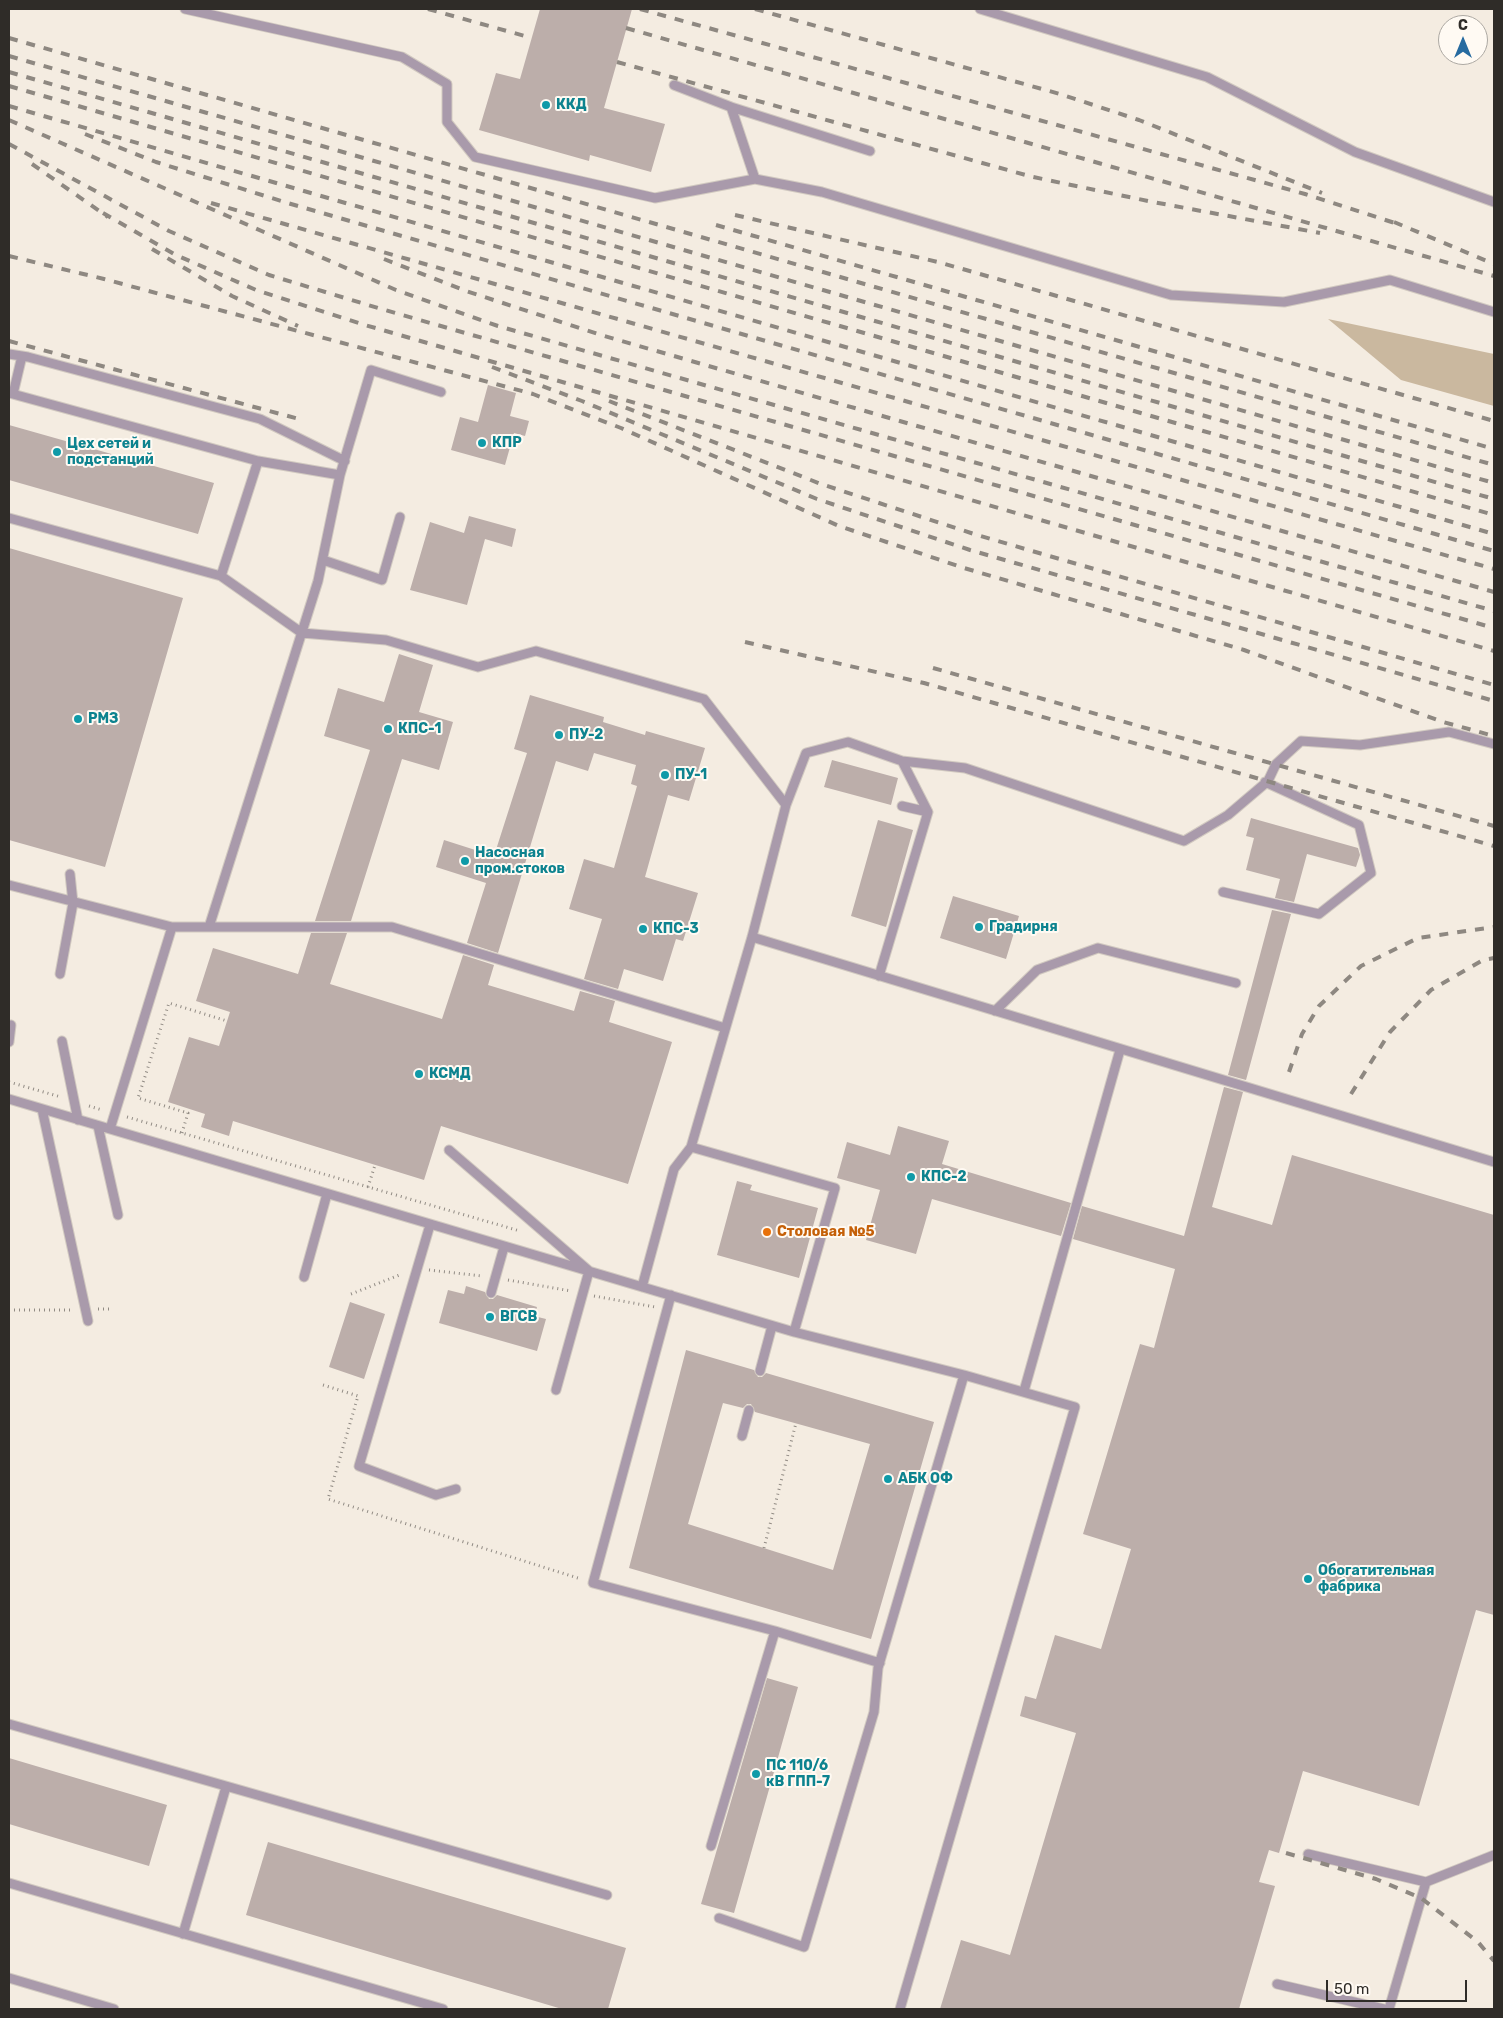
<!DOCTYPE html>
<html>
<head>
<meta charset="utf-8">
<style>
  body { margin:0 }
  #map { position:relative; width:1503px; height:2018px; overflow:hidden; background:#f4ece1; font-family:Rubik,sans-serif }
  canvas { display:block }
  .frame { position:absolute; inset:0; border:10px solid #2f2c28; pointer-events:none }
  .north { position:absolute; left:1438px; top:15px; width:50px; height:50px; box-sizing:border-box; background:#fffaf3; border:1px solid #aca8a2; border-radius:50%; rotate:0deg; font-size:14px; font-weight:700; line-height:20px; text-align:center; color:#2f2c28 }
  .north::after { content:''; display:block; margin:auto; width:18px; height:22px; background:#276ba0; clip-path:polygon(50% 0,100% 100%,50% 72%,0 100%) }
  .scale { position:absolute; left:1326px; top:1980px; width:141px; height:22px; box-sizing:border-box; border:2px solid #2f2c28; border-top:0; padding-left:6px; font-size:15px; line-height:18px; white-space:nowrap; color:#2f2c28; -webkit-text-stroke:4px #fffaf3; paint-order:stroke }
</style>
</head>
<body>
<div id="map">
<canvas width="1503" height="2018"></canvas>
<div class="frame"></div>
<div class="north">С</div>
<div class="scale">50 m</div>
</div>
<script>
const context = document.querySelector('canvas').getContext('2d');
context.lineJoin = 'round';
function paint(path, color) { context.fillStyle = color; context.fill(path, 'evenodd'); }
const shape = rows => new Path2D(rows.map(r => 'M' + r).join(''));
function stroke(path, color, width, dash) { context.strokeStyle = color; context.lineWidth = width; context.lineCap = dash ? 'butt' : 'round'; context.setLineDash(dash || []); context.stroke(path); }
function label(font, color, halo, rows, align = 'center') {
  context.font = font + ' Rubik,sans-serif'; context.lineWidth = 4; context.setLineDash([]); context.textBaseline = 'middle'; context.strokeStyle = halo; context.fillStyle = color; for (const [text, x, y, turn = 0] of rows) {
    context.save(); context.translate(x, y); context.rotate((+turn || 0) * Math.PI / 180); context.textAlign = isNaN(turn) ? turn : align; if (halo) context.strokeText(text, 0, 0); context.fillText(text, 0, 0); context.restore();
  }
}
const green = shape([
  [1328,319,1494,354,1494,406,1401,380]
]);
const building = shape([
  [540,9,632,9,604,108,665,124,651,172,590,155,589,161,479,130,496,73,520,79],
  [488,385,516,393,510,416,529,421,525,436,514,433,505,465,451,450,460,417,478,422],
  [9,425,214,483,198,534,9,480],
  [469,516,516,529,512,547,485,539,467,605,410,590,430,522,464,533],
  [9,548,183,598,105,867,9,840],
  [399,654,433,665,419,712,453,722,439,770,402,759,351,921,315,921,370,750,324,736,338,688,384,702],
  [530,695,604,717,603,722,645,735,646,731,705,748,689,801,668,795,645,877,698,893,683,941,676,939,663,981,624,969,618,989,584,979,602,919,569,909,584,859,614,868,637,786,631,784,636,765,594,753,588,771,556,761,498,953,467,943,486,883,436,867,444,840,494,856,527,753,514,749],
  [832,760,898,778,891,805,824,787],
  [1251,818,1358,848,1360,855,1356,867,1307,854,1294,902,1275,898,1280,879,1246,870,1254,838,1246,836],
  [878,820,913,830,886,927,851,916],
  [953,896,1019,916,1006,959,940,938],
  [1272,910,1291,914,1246,1080,1228,1075],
  [311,933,347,933,330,984,442,1019,463,955,494,965,488,985,574,1011,580,991,615,1001,609,1022,672,1042,628,1184,441,1126,424,1180,233,1121,229,1136,201,1127,205,1114,168,1102,189,1037,219,1046,230,1012,196,1001,213,948,298,974],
  [1224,1087,1243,1092,1212,1207,1272,1225,1292,1155,1494,1215,1494,1615,1476,1610,1419,1806,1303,1771,1279,1853,1269,1850,1259,1882,1275,1886,1239,2009,940,2009,961,1940,1010,1955,1076,1733,1020,1716,1025,1696,1036,1699,1055,1635,1101,1649,1131,1549,1083,1534,1140,1344,1154,1348,1175,1269,1073,1239,1082,1206,1184,1236],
  [898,1126,949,1141,942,1164,1071,1203,1061,1236,932,1199,916,1254,866,1240,880,1190,837,1178,847,1142,890,1155],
  [737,1181,752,1185,750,1190,818,1208,799,1278,717,1255],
  [466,1286,485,1292,489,1299,493,1299,497,1295,537,1307,534,1316,546,1319,537,1351,439,1323,448,1290,464,1294],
  [350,1302,385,1314,364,1379,329,1367],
  [686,1350,754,1370,758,1377,762,1377,766,1373,934,1422,871,1639,629,1568],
  [723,1403,743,1408,747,1404,751,1404,755,1412,870,1444,833,1570,688,1524],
  [767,1678,798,1687,734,1913,701,1904],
  [9,1758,167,1805,149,1866,9,1824],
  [268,1842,626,1948,608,2009,562,2009,246,1915]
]);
const path = shape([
  [9,1082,61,1097],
  [89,1106,102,1110],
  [127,1117,520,1231],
  [182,1133,188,1113,138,1098,169,1003,227,1021],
  [368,1187,375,1165],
  [429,1270,482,1276],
  [508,1280,571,1291],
  [351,1294,402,1274],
  [594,1296,655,1307],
  [98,1309,113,1309],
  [9,1310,72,1310],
  [323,1385,358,1396,328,1499,581,1579],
  [764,1548,796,1423]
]);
const lane = shape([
  [185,9,402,57,447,84,447,122,475,157,655,198,755,179],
  [980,9,1207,77,1355,152,1494,202],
  [674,85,731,107,755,179,822,192,1171,295,1284,302,1390,280,1494,312],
  [731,107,870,151],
  [9,354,28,357,260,419,345,461],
  [9,393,258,461,340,475],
  [13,394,22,356],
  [9,518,221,576,302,633,386,640,478,667,536,651,704,699,786,805],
  [323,560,382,580,400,517],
  [221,576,258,461],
  [902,761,965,768,1184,841,1228,815,1268,781,1276,764,1301,741,1360,745,1449,732,1494,744],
  [9,885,172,927],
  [1223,892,1319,914,1371,873,1359,825,1265,782],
  [209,927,318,581,340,475,371,370,441,392],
  [752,937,1494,1162],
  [60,974,73,903,70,874],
  [879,976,928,812,902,806],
  [995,1011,1037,970,1098,948,1236,983],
  [62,1041,78,1120],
  [9,1042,11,1025],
  [9,1099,794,1332,964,1375,878,1668,874,1712,804,1947,719,1918],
  [42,1109,88,1321],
  [98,1126,118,1215],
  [110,1129,172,927,392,927,725,1028],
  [691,1147,835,1188,794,1332],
  [449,1150,589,1271,556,1390],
  [430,1225,359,1466,436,1495,456,1489],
  [304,1277,327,1194],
  [642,1287,674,1169,691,1147,752,937,786,805,806,753,848,742,902,761,928,812],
  [491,1293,504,1247],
  [671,1295,593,1583,775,1631,880,1663],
  [760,1371,772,1326],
  [1024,1391,1120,1050],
  [742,1436,749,1410],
  [9,1724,607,1895],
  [711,1846,775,1631],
  [1308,1854,1426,1882],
  [9,1883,443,2009],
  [183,1934,226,1787],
  [9,1978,114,2009],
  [1277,1984,1384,2009],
  [900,2009,1075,1407,964,1375],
  [1389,2009,1426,1882,1494,1855]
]);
const rail = shape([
  [428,9,532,38],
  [640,9,1305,194,1401,225],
  [755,9,1060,94,1139,120,1322,193],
  [626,28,1494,276],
  [9,38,1494,465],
  [9,56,1494,483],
  [617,62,1033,177,1153,202,1320,233],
  [9,72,1494,499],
  [9,86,1494,515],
  [9,106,1494,534],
  [9,120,396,290,498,326,1494,611],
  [85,134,156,162,291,204,1494,551],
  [9,144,169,231,269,275,378,308,1494,628],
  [32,164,108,217],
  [211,203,1494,569],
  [103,213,176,255,256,290,365,325,1494,651],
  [735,215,938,262,1494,421],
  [1394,222,1494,264],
  [716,225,1494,449],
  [152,249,232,296,298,326],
  [9,256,104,279,533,394,621,428,839,526,964,568,1244,650,1443,722,1494,736],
  [384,259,466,291,601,335,1494,592],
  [9,341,299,419],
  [492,367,582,401,817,499,970,550,1494,701],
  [609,401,821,484,977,535,1494,685],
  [745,642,924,683,1494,846],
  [933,668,1494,826],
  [1289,1072,1302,1034,1319,1006,1361,966,1418,938,1494,927],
  [1351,1094,1390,1032,1431,990,1483,960,1494,958],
  [1286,1853,1376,1879,1421,1898,1478,1942,1494,1961]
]);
const markers = [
  [546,105,5,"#0f9aa8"],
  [482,443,5,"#0f9aa8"],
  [57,452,5,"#0f9aa8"],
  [78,719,5,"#0f9aa8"],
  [388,729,5,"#0f9aa8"],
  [559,735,5,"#0f9aa8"],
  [665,775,5,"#0f9aa8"],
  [465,861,5,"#0f9aa8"],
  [979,927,5,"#0f9aa8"],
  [643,929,5,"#0f9aa8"],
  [419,1074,5,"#0f9aa8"],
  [911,1177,5,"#0f9aa8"],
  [767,1232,5,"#e8710a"],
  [490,1317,5,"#0f9aa8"],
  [888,1479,5,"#0f9aa8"],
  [1308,1579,5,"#0f9aa8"],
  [756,1774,5,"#0f9aa8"]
];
const cultureNames = [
  ["ККД",556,105],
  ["КПР",492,443],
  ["Цех сетей и",67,444],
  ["подстанций",67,460],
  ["РМЗ",88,719],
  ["КПС-1",398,729],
  ["ПУ-2",569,735],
  ["ПУ-1",675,775],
  ["Насосная",475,853],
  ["пром.стоков",475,869],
  ["Градирня",989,927],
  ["КПС-3",653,929],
  ["КСМД",429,1074],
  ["КПС-2",921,1177],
  ["ВГСВ",500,1317],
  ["АБК ОФ",898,1479],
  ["Обогатительная",1318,1571],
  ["фабрика",1318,1587],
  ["ПС 110/6",766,1766],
  ["кВ ГПП-7",766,1782]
];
const foodNames = [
  ["Столовая №5",777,1232]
];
paint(green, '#cab89f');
paint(building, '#bcaeaa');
stroke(lane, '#d1c9c0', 11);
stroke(path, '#918b84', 3, [1, 4]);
stroke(lane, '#a99aab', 9);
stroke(rail, '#8e8881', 4, [9, 9]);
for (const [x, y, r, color] of markers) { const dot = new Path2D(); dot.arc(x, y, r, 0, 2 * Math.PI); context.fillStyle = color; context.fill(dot); stroke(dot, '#fffaf3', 2); }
label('bold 14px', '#0d838f', '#fffaf3', cultureNames, 'left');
label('bold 14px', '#c56008', '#fffaf3', foodNames, 'left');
</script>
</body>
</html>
